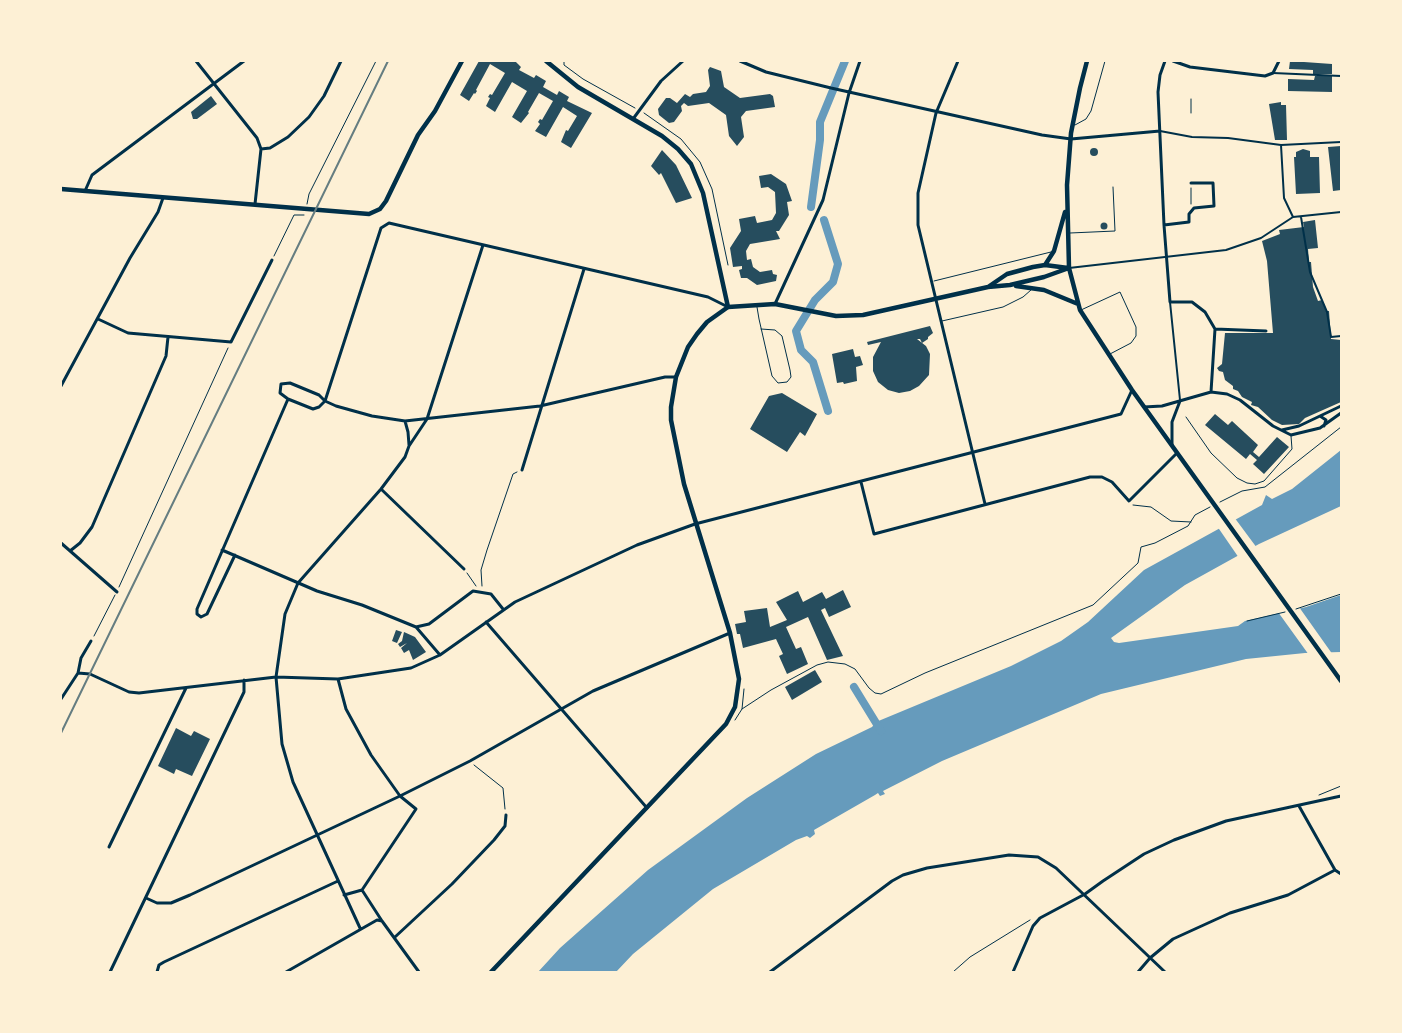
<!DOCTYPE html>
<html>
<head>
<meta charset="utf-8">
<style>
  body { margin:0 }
  #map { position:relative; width:1402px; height:1033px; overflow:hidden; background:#fdf0d5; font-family:Quicksand,sans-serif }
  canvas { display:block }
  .frame { position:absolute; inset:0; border:62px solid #fdf0d5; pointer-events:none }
</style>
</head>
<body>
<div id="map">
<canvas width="1402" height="1033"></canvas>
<div class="frame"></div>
</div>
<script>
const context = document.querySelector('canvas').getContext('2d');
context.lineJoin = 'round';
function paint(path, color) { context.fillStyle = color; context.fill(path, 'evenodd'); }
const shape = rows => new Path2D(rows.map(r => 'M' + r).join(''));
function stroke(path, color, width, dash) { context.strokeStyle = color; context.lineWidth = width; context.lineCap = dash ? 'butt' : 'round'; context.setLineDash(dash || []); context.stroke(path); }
const water = shape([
  [1341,450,1341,506,1259,544,1185,585,1111,638,1114,642,1119,643,1238,626,1245,621,1306,607,1341,595,1341,652,1305,653,1246,659,1101,694,942,761,883,791,885,794,880,796,878,793,875,795,814,830,815,834,810,838,807,836,796,840,713,889,633,954,616,972,538,972,560,948,648,870,747,798,816,754,872,727,876,722,1011,666,1061,641,1088,622,1144,570,1262,505,1266,495,1272,499,1292,489]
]);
const pier = shape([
  [1234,517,1257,548,1239,558,1217,526],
  [1299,607,1333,655,1309,655,1278,612]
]);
const canal = shape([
  [811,207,820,140,820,122,845,61],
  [824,220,838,264,833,282,815,300,796,331,801,350,813,362,828,411],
  [854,687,881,731]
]);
const building = shape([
  [479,61,515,61,521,67,519,70,534,78,536,75,546,81,543,87,557,95,559,91,569,97,567,101,592,113,571,148,561,142,566,130,568,131,577,116,563,107,546,137,535,131,540,124,538,122,540,119,542,120,553,101,539,93,528,112,529,113,521,123,512,117,527,91,512,82,495,112,486,106,490,98,488,97,490,94,492,95,505,73,490,64,476,90,477,91,475,94,474,93,469,101,460,95],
  [1290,61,1332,64,1332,74,1313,74,1313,70,1289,69],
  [710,67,721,71,724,87,740,98,770,94,773,96,775,107,746,111,741,117,744,137,737,146,729,136,726,115,709,103,688,106,684,103,681,106,682,111,674,122,669,123,659,115,658,109,666,98,670,98,677,103,685,94,690,97,693,94,706,92,710,86,708,70],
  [1315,76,1332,76,1332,92,1288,91,1288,79,1314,80],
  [211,96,217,104,197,119,193,119,191,112],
  [1281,102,1281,105,1286,105,1287,140,1275,140,1269,104],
  [1341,146,1341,190,1333,191,1328,147],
  '1090 152a4 4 0 1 1 8 0a4 4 0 1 1-8 0Z',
  [1303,149,1310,151,1310,157,1319,157,1320,193,1296,194,1294,157,1296,157,1296,152],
  [662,150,676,165,692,198,676,203,661,173,659,175,651,166],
  [771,174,786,184,792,201,787,202,789,215,779,231,776,231,780,239,750,244,746,251,747,260,751,259,753,267,760,272,772,270,773,274,777,275,776,281,757,285,747,278,741,278,739,270,742,269,742,266,733,267,730,248,741,231,739,219,755,216,757,223,772,220,776,213,775,192,768,187,761,188,759,176],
  [1315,220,1318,248,1308,249,1309,262,1311,262,1313,287,1318,301,1322,300,1326,311,1329,311,1331,339,1341,340,1341,402,1305,418,1299,424,1282,425,1272,420,1258,407,1251,405,1252,402,1242,397,1238,391,1233,389,1233,386,1225,380,1223,372,1219,371,1217,368,1222,364,1225,333,1273,333,1267,261,1262,241,1280,234,1279,230,1304,227,1303,222],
  '1100.5 226a3.5 3.5 0 1 1 7 0a3.5 3.5 0 1 1-7 0Z',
  [930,326,933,333,928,337,928,339,922,343,920,339,917,339,926,346,930,354,929,375,919,386,910,391,899,393,888,390,878,382,873,371,873,357,881,342,868,345,867,342],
  [853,349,855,357,860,356,863,365,856,367,857,381,844,384,843,382,837,383,832,354],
  [782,393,817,414,805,436,800,432,787,452,750,429,769,396],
  [1215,414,1228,425,1232,421,1258,445,1253,452,1259,457,1277,437,1289,447,1264,474,1253,464,1257,460,1250,454,1246,459,1205,425],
  [843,590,851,607,829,617,825,608,821,610,843,656,827,660,808,617,786,627,796,649,801,647,808,664,787,674,779,656,783,654,776,639,743,648,740,634,737,634,735,624,746,622,744,611,767,608,770,627,787,620,776,602,798,591,803,602,822,592,826,599],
  [396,630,402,632,397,643,392,641],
  [404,632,415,637,426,652,413,660,409,650,404,653,401,648,407,643,400,647,398,644,402,641],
  [815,670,822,682,792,700,785,687],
  [176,728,191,736,194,731,210,739,192,776,176,769,174,774,158,766]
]);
const path = shape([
  [564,61,564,65,583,79,635,108],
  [1191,99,1191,113],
  [644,113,681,139,700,162,712,189,728,265],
  [1191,188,1191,204],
  [307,204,309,194,376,61],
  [274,256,294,215,304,215],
  [1220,502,1242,491,1265,487,1341,427],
  [1133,505,1151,507,1171,521,1191,522],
  [467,573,476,586],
  [482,586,481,570,487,550,513,474,517,472],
  [119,587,228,348],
  [1296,609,1341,594],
  [1247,621,1285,612],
  [94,636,115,595],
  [742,709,771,690,817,665,828,662,845,664,855,669,869,688,875,693,881,694,925,673,1093,605,1138,563,1141,547,1155,543,1188,526,1195,515,1210,507],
  [735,720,742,709,744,689],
  [474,765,503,788,505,809],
  [1319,795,1341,786],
  [953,972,970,957,1030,920]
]);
const service = shape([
  [1075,125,1086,119,1091,111,1105,61],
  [1070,233,1115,231,1113,187],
  [934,281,1051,252],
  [757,307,759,319,772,376,778,383,787,382,791,377,790,370,782,336,775,330,761,329],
  [1081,310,1120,292,1136,327,1136,336,1131,343,1110,354],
  [942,321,1003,307,1023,297,1031,290],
  [1186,417,1211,453,1237,478,1247,483,1255,484,1264,481,1292,449,1291,436]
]);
const pedestrian = shape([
  [1273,73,1341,76],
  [1160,131,1192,137,1228,138,1281,145,1341,142],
  [1281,145,1284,198,1293,217],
  [1293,217,1341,212],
  [1301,217,1310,272,1327,312,1331,337,1341,336],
  [1069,268,1226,250,1261,238,1293,217],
  [1170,302,1180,400]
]);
const minor = shape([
  [196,61,257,138,261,149,255,204],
  [740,61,766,72,831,88,1042,135,1071,139,1160,131],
  [958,61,936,113,918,193,918,225,985,504],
  [1165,61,1160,75,1158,92,1164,225,1170,302,1192,302,1205,312,1215,329],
  [1173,61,1190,67,1265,76,1273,73,1279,61],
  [633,119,661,81,683,61],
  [261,149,270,148,288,137,309,117,324,96,341,61],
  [85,191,92,175,244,61],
  [1164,225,1189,222,1189,214,1194,208,1214,206,1213,183,1191,183],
  [775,304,823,200,849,93,860,61],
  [98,319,128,333,231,342,272,260],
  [1215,329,1266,331],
  [676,377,665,377,540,406,405,421,372,416,336,406,325,401,319,395,290,383,281,384,280,393,288,399,313,409,319,407,325,401,381,228,389,223,708,297,728,307],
  [61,386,130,258,158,212,163,198],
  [1211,392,1215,329],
  [1144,407,1162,406,1211,392,1227,394,1240,400,1273,426,1291,435,1320,428,1341,413],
  [1320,416,1326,420,1324,426],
  [405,421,408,432,409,445],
  [1282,430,1299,426,1341,406],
  [1172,445,1172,422,1180,401],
  [522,470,584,269],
  [861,482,874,534,1090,477,1102,477,1112,482,1129,501,1177,453],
  [381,489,464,569],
  [61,543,117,592],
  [222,550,317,591,362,605,416,627],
  [70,551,80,543,92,527,166,356,168,337],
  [235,555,207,614,201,617,197,614,197,609,288,399],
  [486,622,647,808],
  [440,655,416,627,429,624,473,591,491,594,503,609],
  [78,673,90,674,129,692,139,693,276,677,338,679,411,668,440,655,515,602,637,545,695,524,1121,414,1132,390],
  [338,679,346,709,371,755,400,796,416,809,362,890],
  [61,699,78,673,81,658,91,641],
  [1299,806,1335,870,1341,874],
  [109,847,186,688],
  [344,895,362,890,382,921],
  [146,898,157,903,171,903,190,895,400,796,470,761,593,691,730,633],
  [360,928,293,782,282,744,276,677,285,614,298,583,381,489,405,457,409,446,427,419,483,245],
  [395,937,452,884,494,840,505,826,506,815],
  [110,972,244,692,244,680],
  [157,972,159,965,164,962,338,881],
  [286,972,377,920,382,921,419,972],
  [770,972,892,881,903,875,927,868,1009,855,1038,857,1056,868,1165,972],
  [1013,972,1033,926,1040,918,1085,894,1103,881,1144,854,1174,840,1226,821,1341,796],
  [1138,972,1150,958,1173,939,1230,913,1288,895,1335,870]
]);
const secondary = shape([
  [546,61,578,87,662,136,678,149,691,164,703,193,728,307],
  [61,189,369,214,380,209,386,201,418,135,435,111,462,61]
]);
const primary = shape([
  [1087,61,1080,88,1071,133,1067,185,1069,268,1080,310,1132,390,1341,681],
  [1045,265,1054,251,1065,212],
  [1016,286,1044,290,1078,304],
  [988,287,1007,274,1033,267,1045,265,1068,268],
  [491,972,726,724,735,707,739,679,730,633,684,484,671,420,671,407,676,377,688,347,697,334,707,322,728,307,775,304,836,316,863,315,988,287,1010,285,1044,277,1069,268]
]);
const rail = shape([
  [61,733,388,61]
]);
paint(water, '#669bbc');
paint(pier, '#fdf0d5');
stroke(canal, '#669bbc', 8);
paint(building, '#264d5e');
stroke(path, '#003049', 1);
stroke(service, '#003049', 1);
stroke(pedestrian, '#003049', 2);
stroke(minor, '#003049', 3);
stroke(secondary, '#003049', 4.5);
stroke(primary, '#003049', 4.5);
stroke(rail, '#657d81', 2);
</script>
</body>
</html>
